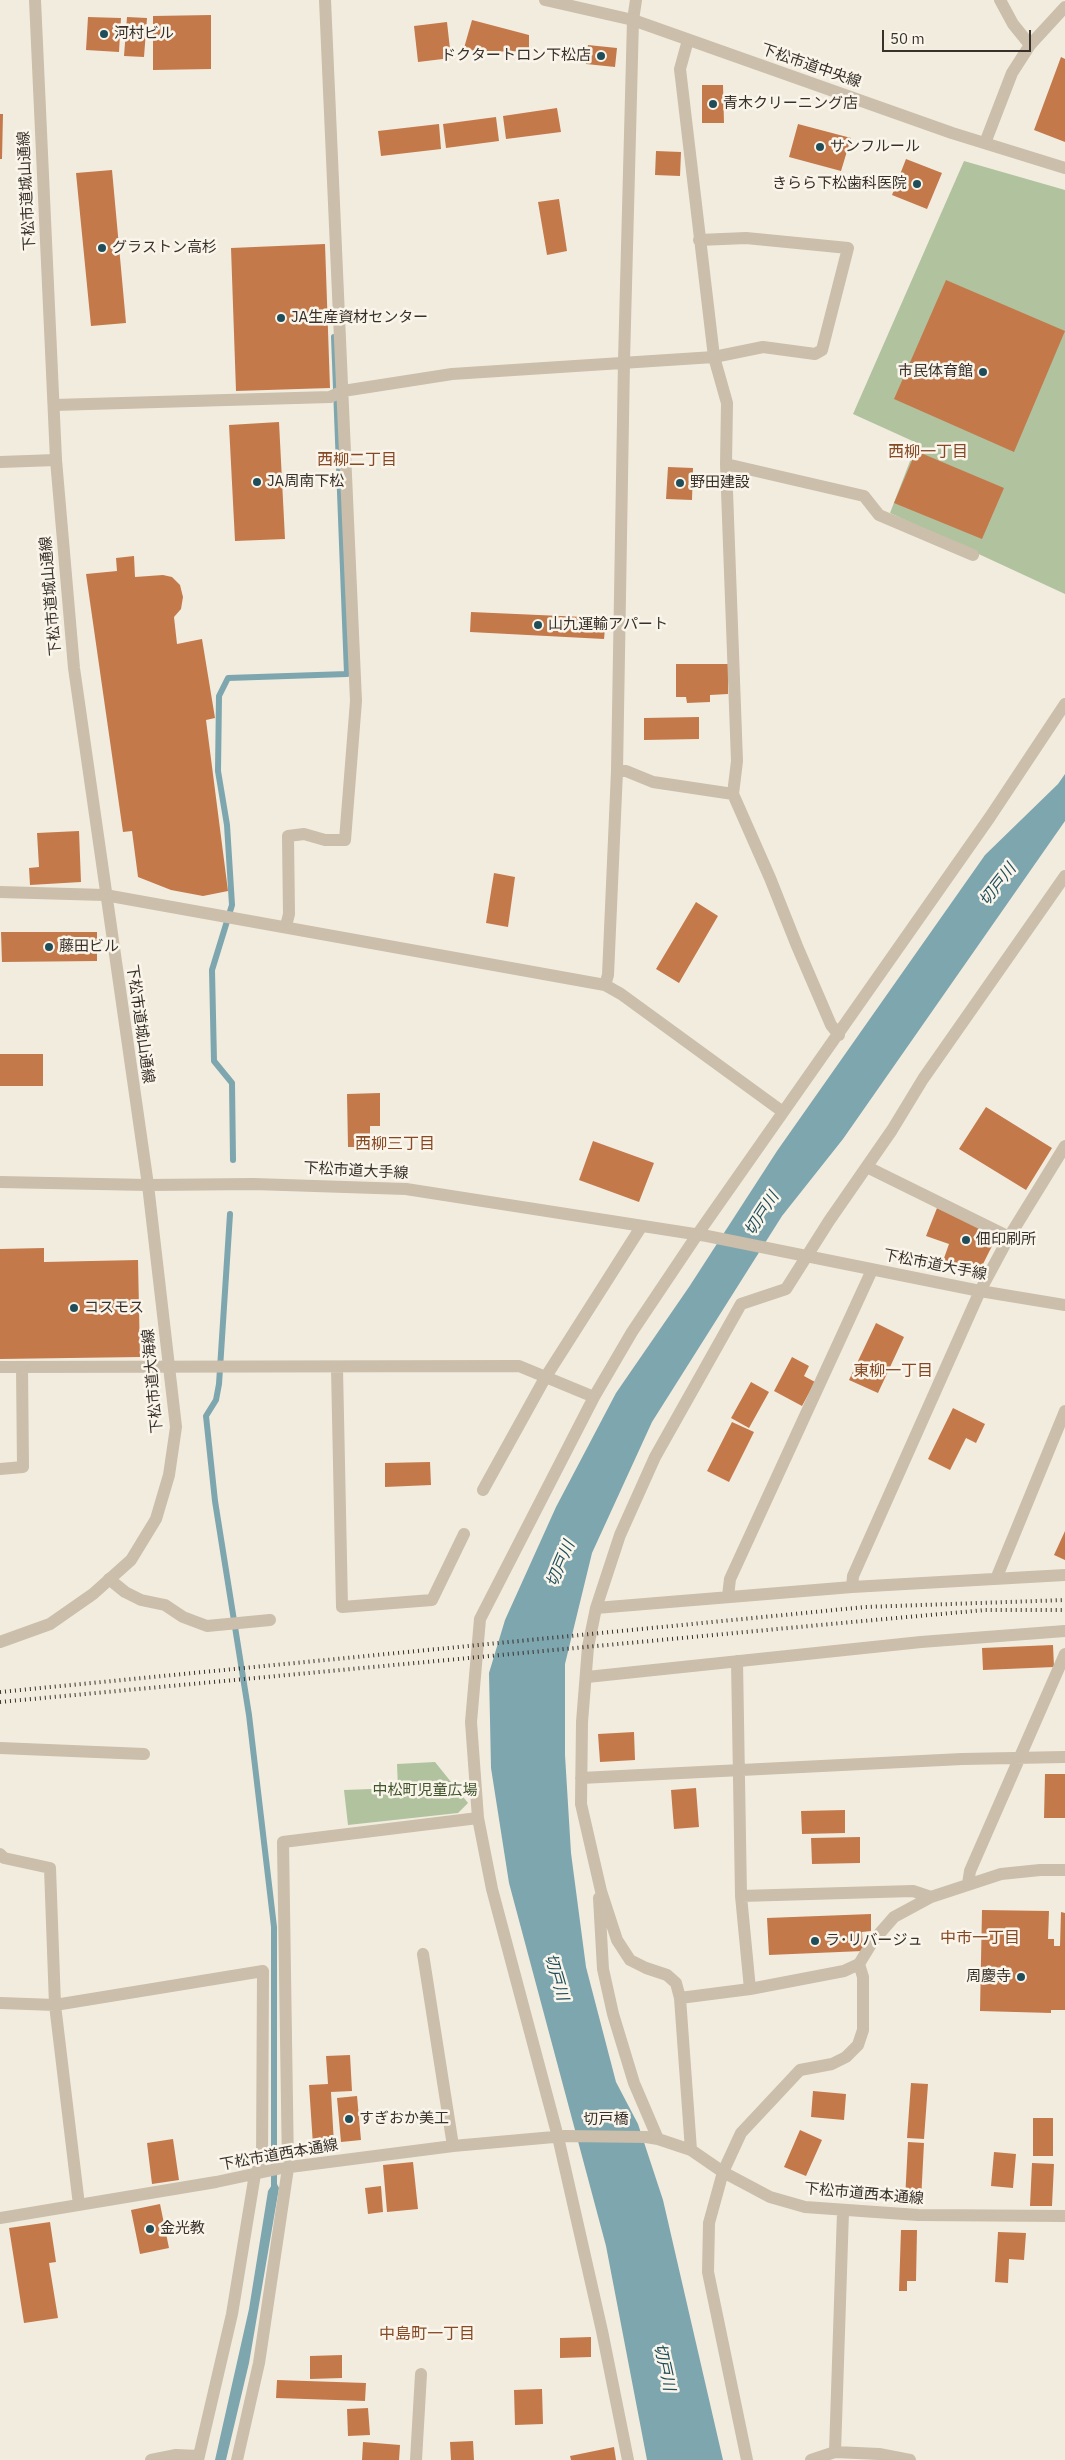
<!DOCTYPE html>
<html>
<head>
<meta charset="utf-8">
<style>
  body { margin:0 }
  #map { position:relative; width:1065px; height:2460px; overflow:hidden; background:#f2ecdf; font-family:"IBM Plex Sans",sans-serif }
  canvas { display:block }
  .scale { position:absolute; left:882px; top:30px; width:149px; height:22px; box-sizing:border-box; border:2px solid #38302a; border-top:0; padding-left:6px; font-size:15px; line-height:18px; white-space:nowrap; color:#38302a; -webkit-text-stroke:4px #faf5eb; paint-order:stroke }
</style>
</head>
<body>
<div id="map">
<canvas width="1065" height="2460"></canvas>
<div class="scale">50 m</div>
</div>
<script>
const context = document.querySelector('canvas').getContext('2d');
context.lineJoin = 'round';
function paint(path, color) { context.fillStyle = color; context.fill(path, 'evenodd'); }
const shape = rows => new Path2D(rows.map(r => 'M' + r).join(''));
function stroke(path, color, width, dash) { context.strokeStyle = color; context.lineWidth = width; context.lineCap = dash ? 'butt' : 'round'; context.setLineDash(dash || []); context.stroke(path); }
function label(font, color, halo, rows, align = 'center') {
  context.font = font + ' "IBM Plex Sans","Noto Sans JP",sans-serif'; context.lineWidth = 5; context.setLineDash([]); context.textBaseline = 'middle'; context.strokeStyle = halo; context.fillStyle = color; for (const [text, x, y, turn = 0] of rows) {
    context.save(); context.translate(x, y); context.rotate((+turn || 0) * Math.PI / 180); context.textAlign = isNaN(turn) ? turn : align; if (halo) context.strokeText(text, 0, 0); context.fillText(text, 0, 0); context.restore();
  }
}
const green = shape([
  [964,161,1065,190,1065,594,890,513,917,443,853,414],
  [435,1762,468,1803,458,1813,348,1825,344,1790,398,1788,397,1764]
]);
const water = shape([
  [1065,774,1065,821,843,1139,782,1216,652,1422,592,1553,565,1664,565,1755,571,1853,586,1967,616,2082,638,2124,663,2200,723,2460,647,2460,606,2246,509,1883,491,1768,489,1673,505,1620,556,1507,616,1393,689,1287,777,1151,985,855,1058,784],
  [275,2180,279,2188,249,2363,226,2460,215,2460,249,2309,268,2191]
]);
const stream = shape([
  [233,1160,232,1083,214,1061,212,970,232,905,227,825,218,771,219,696,228,678,347,674,334,337],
  [230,1214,219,1384,216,1400,206,1416,215,1501,249,1715,274,1927,274,2187]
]);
const building = shape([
  [211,15,211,69,153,70,153,16],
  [88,17,121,18,119,52,86,50],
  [127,17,147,18,144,57,124,56],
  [472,20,529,35,529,51,478,52,464,48],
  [447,22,451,58,418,62,414,26],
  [588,45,617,48,615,67,586,64],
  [1061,57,1065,59,1065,142,1034,130],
  [702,85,723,85,724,123,702,123],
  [557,108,561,132,506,139,503,116],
  [0,114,3,114,2,159,0,159],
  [496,117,499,141,446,148,443,124],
  [439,124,441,149,381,156,378,131],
  [798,124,851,138,841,171,789,157],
  [656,151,681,152,680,176,655,175],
  [906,159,942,173,927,209,892,195],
  [112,170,126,323,91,326,76,173],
  [559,199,567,251,547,255,538,202],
  [325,244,330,388,236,391,231,248],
  [946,280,1065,331,1014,452,894,399],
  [279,422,285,539,235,541,229,425],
  [916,451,1004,488,982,539,894,503],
  [668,467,693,468,692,500,666,499],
  [134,556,135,577,163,575,172,577,180,585,183,597,181,609,174,617,177,644,202,639,215,718,206,720,228,891,203,896,171,890,138,877,132,831,123,832,86,574,117,571,116,558],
  [471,612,606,618,604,639,470,632],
  [676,664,728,664,728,694,710,695,710,702,687,703,686,697,676,697],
  [699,717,699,739,644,740,644,718],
  [79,831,81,882,30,885,29,868,39,867,37,833],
  [494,873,515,877,508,927,486,923],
  [696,902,718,916,679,983,656,969],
  [1,932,97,932,97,961,2,962],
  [0,1054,43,1054,43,1086,0,1086],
  [380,1093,380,1126,370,1126,370,1147,348,1147,347,1094],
  [986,1107,1052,1148,1026,1190,959,1149],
  [593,1141,654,1163,639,1202,579,1180],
  [937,1208,997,1236,981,1268,943,1261,949,1244,926,1236],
  [44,1248,44,1262,138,1260,140,1357,0,1359,0,1249],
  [876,1323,904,1337,878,1393,849,1380],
  [792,1357,809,1366,804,1376,815,1382,802,1406,774,1391],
  [751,1382,769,1392,749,1428,731,1418],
  [953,1408,985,1424,976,1443,966,1438,950,1470,928,1459],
  [732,1422,754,1432,729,1482,707,1471],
  [430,1462,431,1485,385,1487,385,1463],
  [1065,1531,1065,1560,1054,1555],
  [1053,1645,1054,1667,983,1670,982,1648],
  [634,1732,635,1760,600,1762,598,1734],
  [1045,1774,1065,1774,1065,1818,1044,1818],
  [696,1788,699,1827,674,1829,671,1790],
  [845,1810,845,1833,802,1834,801,1811],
  [860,1837,860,1863,812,1864,811,1838],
  [982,1910,1049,1911,1048,1939,1054,1939,1054,1946,1060,1946,1061,1912,1065,1913,1065,2010,1051,2010,1051,2013,980,2011],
  [871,1914,871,1931,862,1932,863,1951,769,1955,767,1918],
  [350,2055,352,2091,331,2092,334,2144,313,2145,309,2085,328,2084,326,2056],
  [911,2083,928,2084,924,2139,907,2138],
  [813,2091,846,2094,844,2120,811,2117],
  [357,2096,361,2140,341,2142,337,2098],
  [1033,2118,1053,2118,1053,2156,1033,2156],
  [800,2130,822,2140,806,2176,784,2167],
  [173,2139,179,2180,152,2184,147,2143],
  [908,2142,924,2143,921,2201,905,2200],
  [994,2152,1016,2154,1013,2188,991,2186],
  [413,2162,418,2209,387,2212,383,2165],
  [1032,2163,1054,2164,1052,2206,1030,2206],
  [381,2186,383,2212,368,2214,365,2188],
  [160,2204,169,2248,140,2254,131,2210],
  [50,2222,56,2262,49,2263,58,2318,24,2323,9,2228],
  [901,2230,917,2230,916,2281,907,2281,907,2291,899,2291],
  [998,2232,1026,2233,1024,2260,1009,2259,1008,2283,995,2282],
  [591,2337,591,2357,560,2358,560,2338],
  [342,2355,342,2378,310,2379,310,2356],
  [277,2380,366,2383,365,2401,276,2398],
  [542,2389,543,2424,515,2425,514,2390],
  [368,2408,370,2435,348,2436,347,2409],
  [473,2441,474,2460,451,2460,450,2442],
  [363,2442,400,2445,399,2460,362,2460],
  [614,2447,616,2460,571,2460,570,2456]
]);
const minor = shape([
  [688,40,680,69,714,357,727,403,726,464,737,761,733,794,770,878,797,946,831,1025,839,1035],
  [1030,45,1065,7],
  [54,405,330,397,343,391,452,374,714,357,763,347,815,354,822,350,848,248,746,238,699,240],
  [0,462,56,460],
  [726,464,864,496,879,515,973,555],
  [617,771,626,771,653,782,733,794],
  [0,892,105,895,605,985,621,994,783,1112],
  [286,926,289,914,288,836,304,834,325,840,345,840,356,701,325,0],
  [605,985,608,975,617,771,624,361,633,20,636,0],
  [867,1167,1009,1237],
  [0,1367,519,1366,594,1397],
  [337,1368,342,1607,432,1600,464,1534],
  [0,1469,23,1467,22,1367],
  [483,1490,545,1378,641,1227],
  [109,1579,125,1592,141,1600,165,1605,183,1617,207,1626,270,1620],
  [996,1579,1065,1411],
  [852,1587,853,1576,980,1291,1009,1237,1065,1146],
  [728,1596,730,1579,872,1270],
  [596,1608,852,1587,1065,1575],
  [737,1661,741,1896,750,1989],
  [587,1677,921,1642,1065,1631],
  [0,1748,144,1754],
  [581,1778,962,1759,1065,1757],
  [0,1854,4,1858,50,1868,55,2005,79,2205],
  [968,1884,970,1871,1065,1654],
  [741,1896,913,1891,931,1897],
  [599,1898,603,1969,613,2014,634,2083,658,2139],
  [423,1954,453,2146],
  [680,1998,750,1989,844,1971,859,1964,873,1941,894,1917,931,1897,1001,1874,1040,1870,1065,1870],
  [0,2003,55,2005,263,1971,262,2164,255,2174,232,2314,198,2460],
  [691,2150,680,1998,676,1983,667,1975,646,1968,630,1960,617,1940,601,1891,581,1804,582,1722,588,1647,596,1608,620,1535,655,1457,741,1304,786,1289,829,1221,892,1130,923,1079,1065,876],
  [0,2218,216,2182,282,2168,453,2146,565,2136,646,2137,658,2139,691,2150,723,2172,770,2197,805,2207,918,2215,1065,2216],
  [835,2452,843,2212],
  [151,2460,176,2455,199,2456],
  [237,2460,259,2363,288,2168,283,1842,478,1818],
  [416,2460,421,2374],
  [628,2460,602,2331,558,2137,492,1889,478,1818,471,1722,480,1619,594,1397,632,1332,697,1235,990,817,1065,704],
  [747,2460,708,2272,709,2223,723,2172,741,2133,800,2070,832,2064,846,2057,858,2045,863,2030,863,1977,859,1964],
  [811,2460,835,2452,879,2454,910,2460]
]);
const tertiary = shape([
  [545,0,633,20,952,133,1065,168],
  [985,143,1012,73,1030,45,1013,24,1000,0],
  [0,1182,148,1185,254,1184,406,1189,707,1236,980,1291,1065,1305],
  [0,1642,50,1624,93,1594,131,1560,156,1519,169,1475,176,1427,148,1185,74,668,56,460,35,0]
]);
const rail = shape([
  [0,1692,865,1607,1065,1600],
  [0,1702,852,1622,985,1610,1065,1610]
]);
const markers = [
  [104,34,5,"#1f4e5a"],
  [601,56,5,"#1f4e5a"],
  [713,104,5,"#1f4e5a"],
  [820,147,5,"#1f4e5a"],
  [917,184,5,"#1f4e5a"],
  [102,248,5,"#1f4e5a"],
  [281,318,5,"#1f4e5a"],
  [983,372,5,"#1f4e5a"],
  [257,482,5,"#1f4e5a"],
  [680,483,5,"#1f4e5a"],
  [538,625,5,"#1f4e5a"],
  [49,947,5,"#1f4e5a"],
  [966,1240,5,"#1f4e5a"],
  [74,1308,5,"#1f4e5a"],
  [815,1941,5,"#1f4e5a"],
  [1021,1977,5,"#1f4e5a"],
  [349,2119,5,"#1f4e5a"],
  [150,2229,5,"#1f4e5a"]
];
const poiNames = [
  ["河村ビル",114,34],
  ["ドクタートロン下松店",591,56,"right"],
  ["青木クリーニング店",723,104],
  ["サンフルール",830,147],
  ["きらら下松歯科医院",907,184,"right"],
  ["グラストン高杉",112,248],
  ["JA生産資材センター",291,318],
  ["市民体育館",973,372,"right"],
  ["JA周南下松",267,482],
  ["野田建設",690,483],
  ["山九運輸アパート",548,625],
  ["藤田ビル",59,947],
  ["佃印刷所",976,1240],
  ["コスモス",84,1308],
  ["ラ･リバージュ",825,1941],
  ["周慶寺",1011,1977,"right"],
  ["すぎおか美工",359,2119],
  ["金光教",160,2229]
];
const streetNames = [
  ["下松市道中央線",811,66,19],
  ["下松市道城山通線",27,191,-93],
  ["下松市道城山通線",51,596,-95],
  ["下松市道城山通線",140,1024,82],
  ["下松市道大手線",356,1171,3],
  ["下松市道大手線",935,1265,11],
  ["下松市道大海線",153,1381,-95],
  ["切戸橋",606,2120],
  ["下松市道西本通線",279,2155,-10],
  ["下松市道西本通線",864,2194,5]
];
const parkNames = [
  ["中松町児童広場",425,1791]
];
const neighbourhoodNames = [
  ["西柳一丁目",928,452],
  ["西柳二丁目",357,460],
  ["西柳三丁目",395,1144],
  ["東柳一丁目",893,1371],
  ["中市一丁目",980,1938],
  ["中島町一丁目",427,2334]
];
const waterNames = [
  ["切戸川",998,885,-52],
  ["切戸川",762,1214,-57],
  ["切戸川",561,1564,-67],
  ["切戸川",556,1977,74],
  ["切戸川",664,2367,78]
];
paint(green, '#b1c29e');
paint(water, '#7ea6af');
stroke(stream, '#7ea6af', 6);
paint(building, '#c4794b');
stroke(minor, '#cbbeaa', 12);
stroke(tertiary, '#cbbeaa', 12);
stroke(rail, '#38302a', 4, [1, 4]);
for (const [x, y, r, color] of markers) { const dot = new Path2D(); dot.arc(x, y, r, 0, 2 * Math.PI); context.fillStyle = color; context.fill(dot); stroke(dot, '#faf5eb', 2); }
label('15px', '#38302a', '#faf5eb', poiNames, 'left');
label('15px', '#38302a', '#faf5eb', streetNames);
label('15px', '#42562e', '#faf5eb', parkNames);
label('16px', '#864924', '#faf5eb', neighbourhoodNames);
label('italic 16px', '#1f4e5a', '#faf5eb', waterNames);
</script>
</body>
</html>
